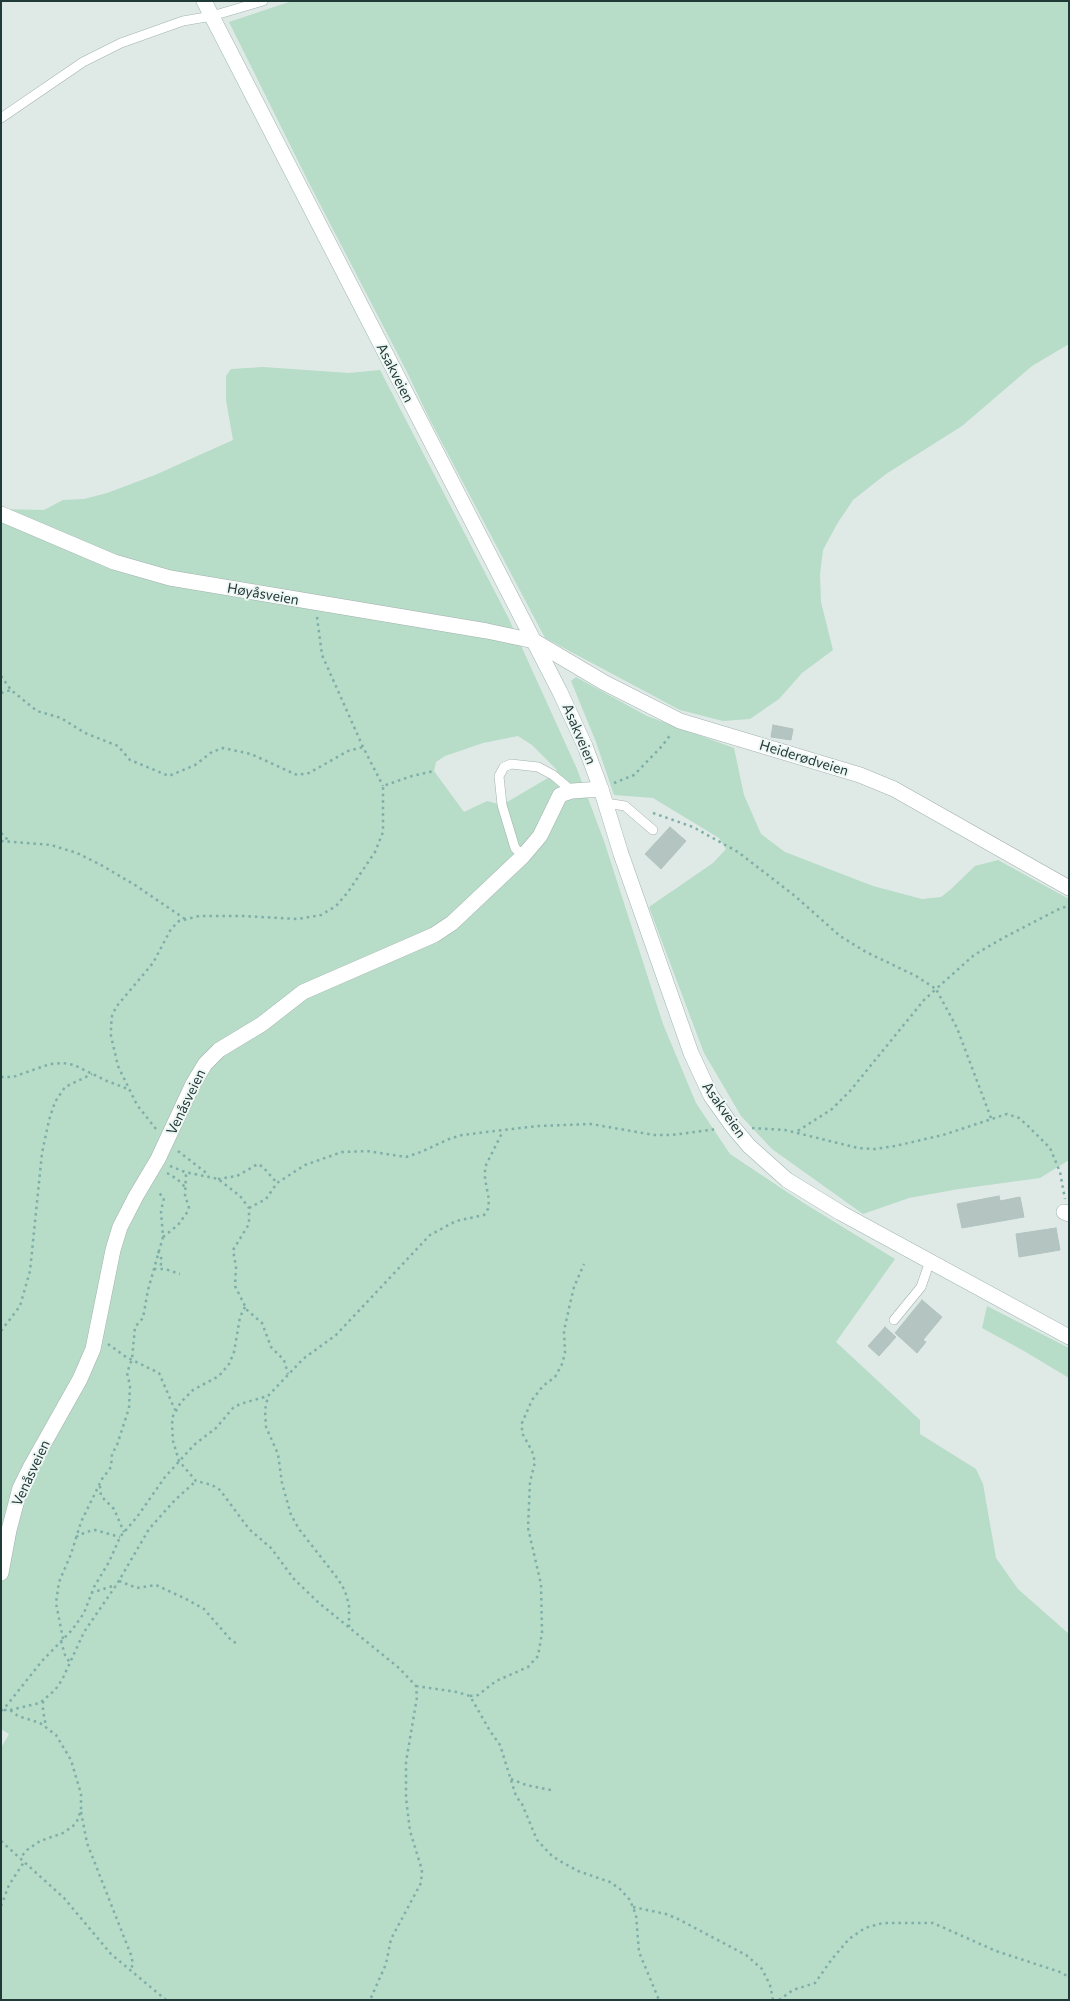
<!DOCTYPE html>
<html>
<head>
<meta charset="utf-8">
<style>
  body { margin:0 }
  #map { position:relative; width:1070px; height:2001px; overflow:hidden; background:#dfeae7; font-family:Commissioner,sans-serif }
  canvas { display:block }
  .frame { position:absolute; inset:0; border:2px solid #203a38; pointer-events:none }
</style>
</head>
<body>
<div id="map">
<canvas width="1070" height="2001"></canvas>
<div class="frame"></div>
</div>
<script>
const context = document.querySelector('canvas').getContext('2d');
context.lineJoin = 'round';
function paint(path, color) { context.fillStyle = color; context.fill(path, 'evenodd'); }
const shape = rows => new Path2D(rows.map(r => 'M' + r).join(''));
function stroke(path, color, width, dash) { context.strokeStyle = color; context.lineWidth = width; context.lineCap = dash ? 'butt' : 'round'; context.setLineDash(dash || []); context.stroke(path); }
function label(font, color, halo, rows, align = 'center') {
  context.font = font + ' Commissioner,sans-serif'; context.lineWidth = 4; context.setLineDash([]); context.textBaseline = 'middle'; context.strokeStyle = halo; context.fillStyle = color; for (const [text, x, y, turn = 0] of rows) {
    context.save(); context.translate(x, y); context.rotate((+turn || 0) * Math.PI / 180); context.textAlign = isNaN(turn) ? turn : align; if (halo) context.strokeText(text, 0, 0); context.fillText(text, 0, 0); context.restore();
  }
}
const green = shape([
  [292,1,1069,1,1069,344,1032,366,962,426,886,474,853,500,837,524,823,550,820,574,821,602,833,650,802,673,779,699,750,719,723,721,680,710,545,638,430,420,406,370,309,183,229,22],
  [263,367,349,373,380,370,508,617,577,769,604,841,663,1024,696,1103,730,1154,802,1202,895,1259,836,1342,920,1420,920,1434,976,1469,983,1484,996,1558,1018,1589,1069,1634,1069,2000,1,2000,1,1748,9,1734,1,1729,1,509,44,510,63,500,84,499,107,493,155,475,233,440,226,400,226,376,231,369],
  [518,736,532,745,557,770,553,775,502,805,487,801,464,812,434,771,436,762,445,756,483,743],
  [576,677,647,716,734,748,744,795,761,834,785,852,873,886,922,899,941,897,950,890,975,866,998,860,1069,899,1069,1160,1040,1178,959,1189,909,1198,863,1214,772,1149,741,1116,704,1053,649,907,713,863,726,849,719,838,653,798,614,795,596,742,571,681],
  [987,1306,1069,1348,1069,1378,1024,1351,982,1328]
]);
const building = shape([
  [773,725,793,729,791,740,771,737,773,725],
  [670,827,686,841,661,869,645,854,670,827],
  [999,1196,1000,1201,1020,1197,1024,1217,962,1228,957,1204,999,1196],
  [1056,1228,1060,1250,1019,1257,1016,1234,1056,1228],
  [922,1300,942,1317,923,1340,926,1342,917,1353,895,1333,922,1300],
  [885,1327,896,1337,879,1356,868,1346,885,1327]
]);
const path = shape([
  [317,617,322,655,363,747,383,786],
  [1,676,11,690,37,711,61,718,85,733,118,746,130,760,169,776,195,765,212,752,223,748,251,754,297,775,309,773,348,751,363,747],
  [1,693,11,690],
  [614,783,634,775,662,746,671,734],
  [653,813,693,827,738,852,795,896,840,936,866,952,916,976,936,989,924,1000,850,1091,832,1109,796,1132],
  [1,833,9,841],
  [1,841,51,845,77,853,101,865,135,885,185,919],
  [1,1077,13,1077,50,1064,63,1063,74,1065,107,1081,128,1089],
  [991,1118,957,1028,936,989,974,955,1003,938,1061,908,1069,906],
  [752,1128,785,1130,858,1148,875,1149,895,1146,943,1135,1007,1114,1019,1118,1028,1126,1050,1148,1060,1172,1065,1199],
  [156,1129,137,1105,118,1066,111,1036,111,1026,112,1016,116,1007,153,963,171,929,179,921,199,916,243,916,298,919,321,915,336,906,348,892,375,852,383,832,383,786,412,776,434,771],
  [178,1151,209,1175],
  [170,1166,185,1172,218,1179,240,1196,249,1208,249,1224,233,1250,236,1267,235,1286,247,1310,262,1323,271,1347,284,1360,288,1374],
  [167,1173,177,1179,185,1187],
  [218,1179,237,1176,258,1164,263,1167,277,1183],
  [249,1208,266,1199,277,1183,305,1165,342,1152,367,1151,406,1157,421,1152,449,1139,462,1135,537,1126,591,1124,654,1135,672,1135,717,1129],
  [163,1237,178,1225,188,1211,189,1206,185,1197,186,1173],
  [158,1251,162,1260,160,1268],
  [154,1269,165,1269,180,1274],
  [245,1307,240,1317,234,1352,229,1364,219,1376,193,1390,181,1402,173,1416,172,1424,173,1441,179,1461,196,1481,212,1485,220,1490,249,1529,271,1548,294,1579,319,1603,399,1668,416,1686,417,1697,406,1762,406,1798,410,1831,422,1870,421,1883,391,1939,386,1964,370,2000],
  [1,1331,20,1306,30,1271,42,1153,49,1120,55,1102,65,1087,92,1074],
  [108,1344,126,1357,159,1373,175,1410],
  [100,1486,101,1496,114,1509,124,1532],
  [76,1537,86,1532,95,1530,120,1537],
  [119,1581,137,1588,156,1585,186,1599,204,1609,231,1640,239,1645],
  [91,1593,116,1585],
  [349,1627,349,1605,345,1591,338,1579,299,1529,291,1515,282,1483,278,1454,266,1427,265,1410,268,1396,303,1359,336,1335,430,1235,456,1221,484,1215,488,1209,489,1200,485,1179,485,1167,503,1131],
  [63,1639,56,1603,59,1582,71,1554,81,1522,102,1479,111,1467,112,1454,117,1445,129,1408,130,1386,127,1373,132,1359,135,1327,143,1318,148,1290,163,1237,161,1211,164,1198,157,1191],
  [61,1641,65,1655,70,1663],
  [416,1686,457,1692,470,1696,490,1731,500,1745,516,1796,522,1804,537,1840,550,1854,558,1860,578,1871,610,1882,620,1889,630,1900,636,1915,639,1952,659,2000],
  [470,1696,478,1695,496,1681,528,1667,538,1656,542,1633,541,1584,528,1528,530,1482,535,1462,532,1451,522,1433,522,1423,532,1400,543,1386,555,1377,562,1364,565,1353,564,1331,569,1308,574,1287,584,1264],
  [43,1701,43,1711,46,1726],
  [1,1710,3,1710,42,1661,72,1630,84,1613,94,1587,109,1562,120,1537,137,1517,165,1477,194,1445,216,1428,233,1408,240,1404,268,1396],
  [4,1710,10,1710,18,1716,40,1723,56,1735,71,1760,81,1794,81,1810,77,1821,73,1826,63,1833,40,1841,27,1850,20,1858],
  [10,1710,40,1703,55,1690,62,1680,84,1632,117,1584,149,1529,175,1500,196,1481],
  [511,1779,526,1785,551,1790],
  [81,1812,87,1843,131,1955,133,1964,130,1971],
  [1,1841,64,1898,111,1954,166,2000],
  [1,1906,9,1885,24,1862],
  [633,1907,666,1914,678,1919,746,1955,762,1969,770,1985,773,2000],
  [779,2000,793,1990,815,1983,832,1959,849,1939,865,1928,883,1923,933,1923,996,1951,1060,1972,1069,1977]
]);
const lane = shape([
  [1,118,83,62,121,43,183,21,212,16,263,1],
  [606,803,625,806,653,830],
  [523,856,515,848,502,805,499,776,504,767,511,764,538,767,553,775,572,791],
  [894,1320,921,1287,930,1261]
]);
const street = shape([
  [1,514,114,562,170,578,487,631,534,641,605,683,680,721,860,775,894,789,1069,888],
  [1064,1212,1069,1214],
  [1,1573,9,1530,20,1488,30,1468,80,1379,93,1349,113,1250,120,1227,136,1196,158,1159,193,1084,205,1064,219,1050,262,1024,303,992,434,935,452,923,523,856,540,836,560,795,572,791,601,789]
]);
const secondary = shape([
  [204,1,560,692,585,746,601,789,621,854,691,1053,711,1096,733,1127,749,1146,787,1180,841,1213,1069,1337]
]);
const streetNames = [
  ["Asakveien",395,373,63],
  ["Høyåsveien",263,594,10],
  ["Asakveien",579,734,67],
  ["Heiderødveien",804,758,17],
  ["Venåsveien",186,1102,-64],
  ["Asakveien",724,1110,55],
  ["Venåsveien",31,1473,-65]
];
paint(green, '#b7dcc8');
paint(building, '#b4c5c1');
stroke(building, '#b1c3bf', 1);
stroke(lane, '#a2b2af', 10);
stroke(street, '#a2b2af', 16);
stroke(secondary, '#9eb6b2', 16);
stroke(path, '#7faea8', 2.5, [2.5, 4]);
stroke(lane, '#fff', 9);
stroke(street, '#fff', 15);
stroke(secondary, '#fff', 15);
label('14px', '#203a38', '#eff7f4', streetNames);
</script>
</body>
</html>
